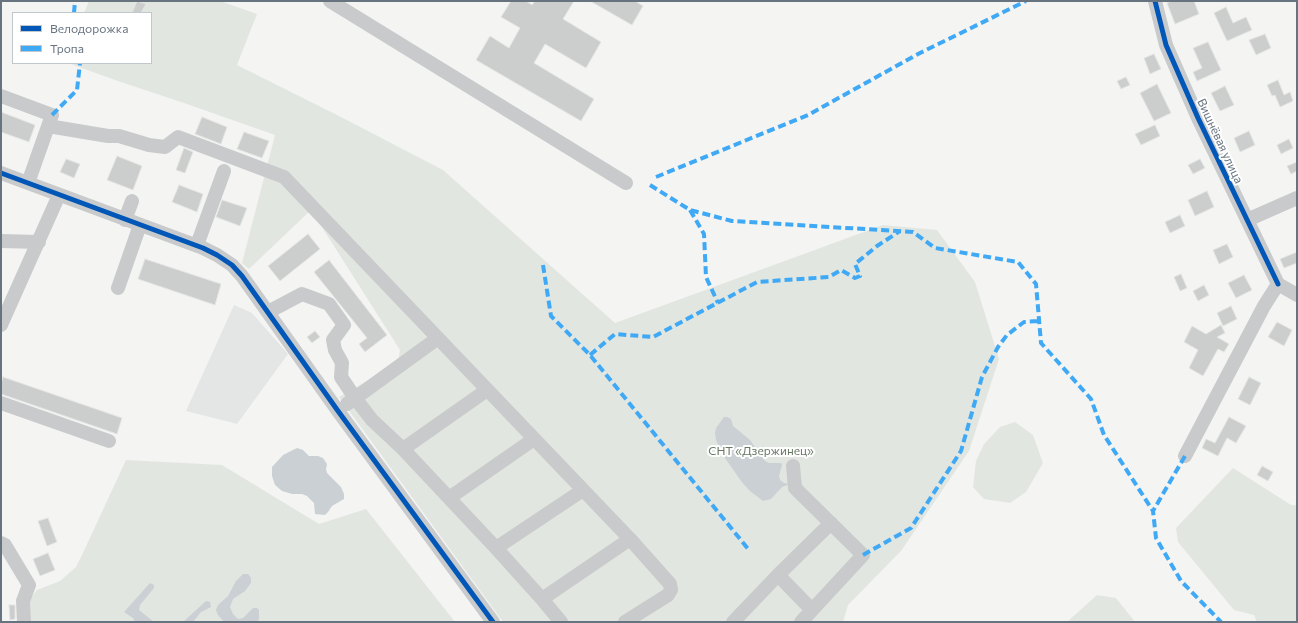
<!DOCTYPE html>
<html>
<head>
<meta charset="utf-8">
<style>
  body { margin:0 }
  #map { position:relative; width:1298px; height:623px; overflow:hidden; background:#f4f4f3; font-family:Commissioner,sans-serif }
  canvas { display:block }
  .frame { position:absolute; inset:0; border:2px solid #677480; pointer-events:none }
  .legend { position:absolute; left:12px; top:12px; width:140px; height:52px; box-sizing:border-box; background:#fff; border:1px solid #c2c7cc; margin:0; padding:5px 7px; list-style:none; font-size:12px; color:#677480 }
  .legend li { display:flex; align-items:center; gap:8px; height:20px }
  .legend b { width:20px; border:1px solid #c2c7cc }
</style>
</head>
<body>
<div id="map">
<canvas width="1298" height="623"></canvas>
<div class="frame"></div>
<ul class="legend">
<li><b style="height:5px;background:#0057b8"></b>Велодорожка</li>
<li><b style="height:5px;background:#3fa9f5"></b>Тропа</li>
</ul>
</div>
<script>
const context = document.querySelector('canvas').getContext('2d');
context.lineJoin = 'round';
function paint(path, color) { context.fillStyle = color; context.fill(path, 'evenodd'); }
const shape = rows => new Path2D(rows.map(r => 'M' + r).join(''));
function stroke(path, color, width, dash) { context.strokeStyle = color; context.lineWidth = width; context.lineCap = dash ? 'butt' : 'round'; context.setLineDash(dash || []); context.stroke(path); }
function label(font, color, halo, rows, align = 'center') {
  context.font = font + ' Commissioner,sans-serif'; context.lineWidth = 4; context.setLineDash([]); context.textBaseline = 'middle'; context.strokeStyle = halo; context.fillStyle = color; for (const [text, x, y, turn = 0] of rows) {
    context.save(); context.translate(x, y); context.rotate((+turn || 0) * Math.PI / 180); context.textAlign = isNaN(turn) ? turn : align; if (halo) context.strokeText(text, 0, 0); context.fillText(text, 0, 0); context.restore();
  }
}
const built = shape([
  [234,305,252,313,288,354,237,424,186,411]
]);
const green = shape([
  [89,1,220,1,257,14,237,65,341,117,443,170,615,323,883,225,937,230,975,282,999,359,969,451,901,551,848,605,843,622,503,622,339,397,398,363,400,350,311,210,249,269,242,263,275,135,184,103,115,80,68,63,151,63,151,13,84,13],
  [1015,422,1033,435,1043,463,1026,492,1010,503,984,499,973,487,976,461,984,444,1000,427],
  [126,460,222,465,319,524,366,509,455,622,30,622,30,599,37,590,60,581,76,567,82,555],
  [1233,468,1291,505,1297,505,1297,622,1257,622,1254,615,1234,610,1178,542,1176,528],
  [1097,595,1116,598,1135,622,1067,622]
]);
const water = shape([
  [724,417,727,417,731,419,733,426,750,440,765,461,769,463,781,463,782,465,779,476,780,480,784,483,790,484,782,487,771,499,763,501,750,491,741,481,723,455,716,440,715,433,716,428],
  [297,448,303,450,309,456,318,456,323,458,327,464,326,469,327,473,341,487,344,494,344,499,332,506,328,512,325,515,315,514,314,503,307,496,302,494,292,494,282,491,275,485,272,476,272,467,283,455],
  [243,574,248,574,251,578,251,583,245,591,233,599,230,607,233,614,238,619,243,618,253,608,257,608,259,610,259,618,258,622,224,622,218,615,216,610,218,605,228,596,236,581],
  [150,583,154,585,154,588,140,605,139,610,154,622,135,622,133,618,124,612],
  [206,601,210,602,211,607,201,612,193,622,183,622]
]);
const building = shape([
  [137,1,146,4,141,13,132,13,137,1],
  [511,1,526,1,532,5,535,1,574,1,563,19,601,42,586,68,545,44,534,63,594,99,581,121,476,60,490,36,509,48,520,28,501,17,511,1],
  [590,1,635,1,643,6,632,25,590,1],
  [1171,1,1194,1,1199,14,1175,24,1167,3,1171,1],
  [1226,7,1233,23,1246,17,1252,30,1227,41,1214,13,1226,7],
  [1265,34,1271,48,1256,55,1249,40,1265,34],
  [1208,42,1221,70,1197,81,1193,72,1202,68,1193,48,1208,42],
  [1154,54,1161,69,1150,74,1144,58,1154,54],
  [1126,77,1130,85,1121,89,1117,81,1126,77],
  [1278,80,1284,95,1290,92,1293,101,1280,107,1275,95,1272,96,1267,85,1278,80],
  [1157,84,1171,113,1154,121,1140,93,1157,84],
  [1225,86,1234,105,1220,111,1211,93,1225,86],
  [1,112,35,125,29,142,1,132,1,112],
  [202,117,227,127,221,144,195,134,202,117],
  [1155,125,1160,136,1141,145,1135,134,1155,125],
  [1249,131,1255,145,1240,152,1234,138,1249,131],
  [244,132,269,141,262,158,237,149,244,132],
  [1289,139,1293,148,1281,154,1277,145,1289,139],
  [184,148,193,152,185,173,176,170,184,148],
  [117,156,142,166,133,190,107,180,117,156],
  [66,159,80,164,74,178,60,172,66,159],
  [1200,159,1205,168,1193,174,1188,165,1200,159],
  [1297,162,1297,171,1291,174,1287,166,1297,162],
  [179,185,203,194,197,212,172,202,179,185],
  [1207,191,1214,207,1195,216,1188,200,1207,191],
  [222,200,247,208,240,226,216,217,222,200],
  [1180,215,1185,226,1170,233,1165,222,1180,215],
  [308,234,320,249,280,281,268,266,308,234],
  [1227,244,1233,257,1219,264,1213,250,1227,244],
  [1297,252,1297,263,1284,268,1280,259,1297,252],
  [145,259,221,284,215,305,138,279,145,259],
  [329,260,387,335,365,352,359,344,367,338,314,272,329,260],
  [1181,274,1187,288,1180,291,1174,277,1181,274],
  [1244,275,1252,290,1236,298,1228,283,1244,275],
  [1204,285,1209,295,1198,301,1193,291,1204,285],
  [1231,306,1237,319,1223,326,1217,313,1231,306],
  [1277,322,1292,330,1284,346,1268,337,1277,322],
  [1221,325,1225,333,1217,337,1229,344,1224,352,1218,349,1203,376,1189,368,1198,350,1184,342,1192,326,1206,334,1221,325],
  [315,331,320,337,312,343,307,337,315,331],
  [3,377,122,418,117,434,1,394,1,384,3,377],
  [1249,377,1261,383,1250,405,1238,399,1249,377],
  [1229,417,1246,426,1236,443,1227,438,1218,456,1202,448,1206,439,1215,443,1229,417],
  [1262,466,1273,472,1268,481,1257,475,1262,466],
  [48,518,57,542,47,546,38,521,48,518],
  [48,553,55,570,40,576,33,559,48,553],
  [9,605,15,605,15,619,10,620,9,605]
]);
const minor = shape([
  [330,1,626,183],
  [1155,1,1166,45,1198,118,1278,284],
  [1,96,52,115,28,183],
  [48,126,108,136,119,136,149,145,165,147,178,137,284,177,630,539,670,584,671,590,668,595,625,622],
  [1,173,203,248,217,255,232,265,242,276,338,411,493,622],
  [125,220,132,201],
  [1247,220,1297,198],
  [1,241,39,242],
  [197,245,224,171],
  [118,288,140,225],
  [268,312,302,294,329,304,344,325,333,340,335,350,342,363,341,377,355,398,372,420,403,449,496,548,542,599,561,622],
  [1,325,59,195],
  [1,403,109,441],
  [347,404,438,338],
  [403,449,487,390],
  [1185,456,1264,306,1278,284,1297,295],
  [793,466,795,488,863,555,801,622],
  [449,498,534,439],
  [1,543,5,545,29,585,23,601,24,622],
  [496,548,583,490],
  [542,599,630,539],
  [812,610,778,575,831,523],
  [733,622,778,575]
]);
const quiet = shape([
  [74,13,75,1],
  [52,115,77,90,80,63],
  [656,177,808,115,918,54,1026,1],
  [650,185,690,210,732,221,913,232,935,248,1018,262,1036,284,1041,343,1091,399,1104,435,1153,511],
  [690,210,704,234,706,277,718,303],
  [543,265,551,316,590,355,749,550],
  [590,355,615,334,653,337,757,282,829,277,841,270,855,278,860,276,855,264,877,246,900,231],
  [1185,456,1153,511,1156,538,1181,581,1221,622],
  [863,555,911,528,961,451,982,377,998,347,1007,335,1024,322,1039,321]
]);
const cycleway = shape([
  [1155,1,1166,45,1198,118,1278,284],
  [1,173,203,248,217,255,232,265,242,276,338,411,493,622]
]);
const streetNames = [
  ["Вишнёвая улица",1220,141,65]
];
const parkNames = [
  ["СНТ «Дзержинец»",761,451]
];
paint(built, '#e4e6e6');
paint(green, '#e2e6e1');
paint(water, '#cad0d4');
paint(building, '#cccdcd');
stroke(building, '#e4e4e3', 1);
stroke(minor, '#c9cacb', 14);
stroke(quiet, '#3fa9f5', 4, [8, 4]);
stroke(cycleway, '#0057b8', 5);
label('12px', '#677480', '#fff', streetNames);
label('12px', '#687865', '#fff', parkNames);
</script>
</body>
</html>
